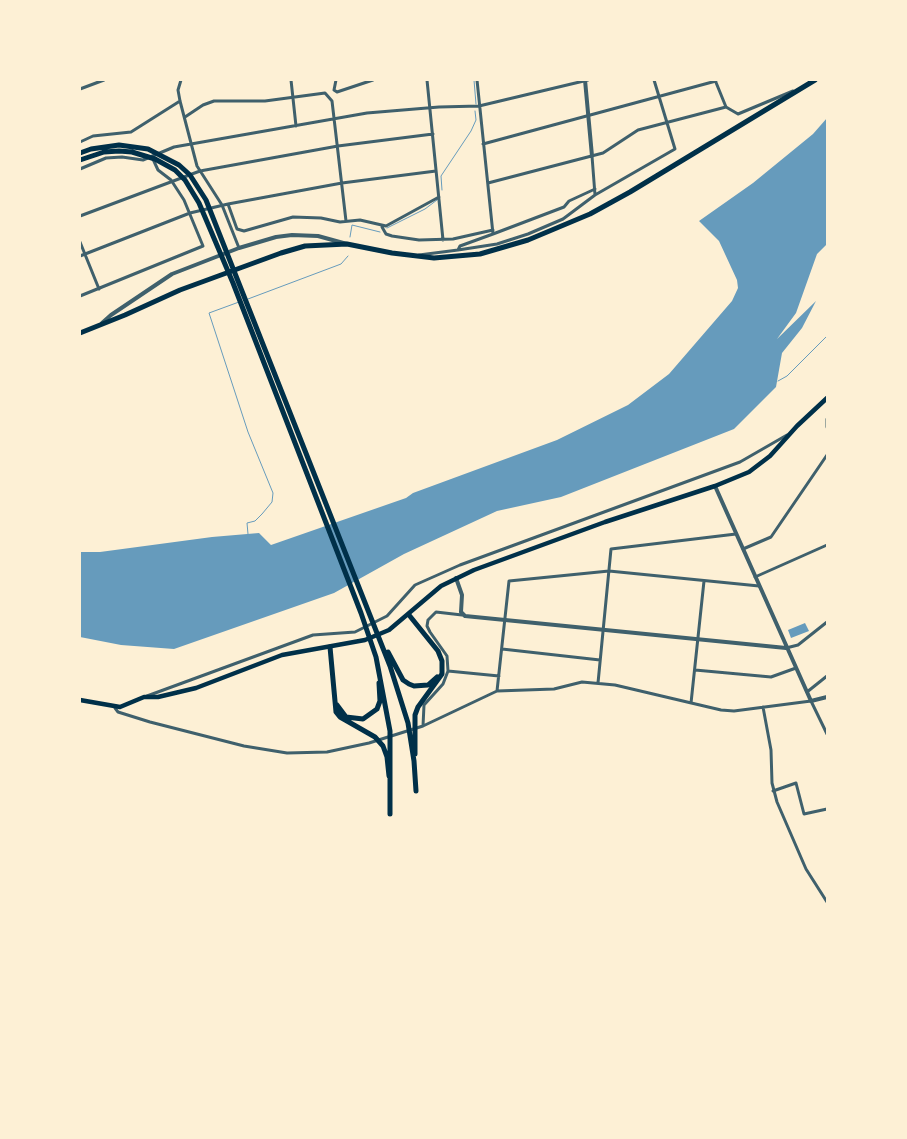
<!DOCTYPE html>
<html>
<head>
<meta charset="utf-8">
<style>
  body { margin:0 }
  #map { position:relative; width:907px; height:1139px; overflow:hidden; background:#fdf0d5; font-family:"Public Sans",sans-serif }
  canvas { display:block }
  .frame { position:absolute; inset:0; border:81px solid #fdf0d5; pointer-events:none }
</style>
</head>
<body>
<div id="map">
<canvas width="907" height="1139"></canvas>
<div class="frame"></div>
</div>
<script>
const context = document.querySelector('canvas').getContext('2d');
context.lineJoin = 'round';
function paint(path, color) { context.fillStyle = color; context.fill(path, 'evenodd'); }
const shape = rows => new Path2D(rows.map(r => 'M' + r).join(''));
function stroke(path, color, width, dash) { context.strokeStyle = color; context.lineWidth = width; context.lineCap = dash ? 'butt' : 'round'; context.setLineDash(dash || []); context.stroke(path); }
const water = shape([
  [827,118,827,244,817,254,796,313,777,339,816,301,802,328,782,353,776,387,734,429,561,497,497,511,404,554,334,593,174,649,121,645,80,637,80,552,100,552,212,537,259,533,271,545,406,498,413,493,557,440,628,405,669,374,732,301,738,288,737,280,719,241,699,221,753,183,813,134],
  [805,623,809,631,791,638,788,630]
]);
const stream = shape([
  [474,80,476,104],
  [442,190,441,176,471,131,476,120,475,111],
  [387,228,425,209,437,200],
  [350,237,352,225,380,232],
  [248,299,341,264,348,256],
  [239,302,209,313,248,432,273,493,272,502,262,514,255,521,247,523,248,534],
  [778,381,787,376,827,336]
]);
const minor = shape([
  [181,80,178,90,180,101,197,166,222,205,239,248],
  [291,80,296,126],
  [336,80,334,90,337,92,373,80],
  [427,80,443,240],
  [80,89,104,80],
  [726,107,738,114,793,91],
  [185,117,203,105,214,101,265,101,325,93,332,101,346,221],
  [80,142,93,136,131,132,180,101],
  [483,144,716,81],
  [80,169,106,158,122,157,143,160,174,147,367,113,439,107,479,106,588,80],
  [488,183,603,153,638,130,726,107,715,80],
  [595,195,675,149,654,80],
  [228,204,237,229,244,231,293,217,321,218,340,222,360,220,386,226,439,197],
  [80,216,200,171,338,146,433,134],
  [382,227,386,234,392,236,419,240,453,239,493,230],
  [493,234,564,207,569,201,595,189],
  [80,242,99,289],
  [458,250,497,244,528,234,563,219,595,195,592,156],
  [419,255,458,250,460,246,493,234,477,80],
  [80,256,190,213,228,204,342,183,436,171],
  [80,296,203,246,184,200,171,180,158,170,152,157],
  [827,419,827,427],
  [743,549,771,537,827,455],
  [755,577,827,545],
  [462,615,436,612,428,620,427,626,430,632,447,656,448,671,443,684,424,705,423,726,497,691,554,689,582,682,615,685,721,710,734,711,811,701,827,734],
  [786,648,798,645,827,622],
  [502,649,600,660],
  [695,670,771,677,796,668],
  [448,671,499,676],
  [598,683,611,549,736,534],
  [497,691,509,581,609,571,759,586],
  [807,692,827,676],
  [147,696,313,635,355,632,387,616,415,585,460,565,740,462,787,435],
  [691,703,704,581],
  [763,707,771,750,772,783,777,802,806,869,827,902],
  [115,708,118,712,150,722,244,746,287,753,327,752,369,743,423,726],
  [773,791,796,783,804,814,827,809]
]);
const tertiary = shape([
  [585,80,592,156],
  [102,323,111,315,172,274,239,248,276,237,292,235,318,236,347,244],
  [715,486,811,701,827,697],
  [456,578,462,595,461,612,465,616,786,648]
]);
const secondary = shape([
  [80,700,120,707,144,697,158,697,196,688,282,655,365,640,389,630,441,586,474,570,605,522,715,486,749,472,770,456,797,426,827,398]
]);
const primary = shape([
  [80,153,91,149,119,145,148,149,179,165,190,175,206,200,390,666,408,723,414,761,416,791],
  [80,160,104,152,119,151,132,152,155,159,175,170,185,180,199,203,233,283,361,613,376,657,390,731,390,814],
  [80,333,125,315,180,290,281,253,305,246,347,244,392,253,434,258,480,254,528,240,590,214,630,192,815,80],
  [409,615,438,651,442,661,442,674,418,707,415,715,415,754],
  [330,647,336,712,340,717,375,737,383,746,387,757,389,776],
  [388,652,403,680,409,684,414,686,428,685,437,677],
  [337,705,346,717,363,719,377,709,380,701,379,683]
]);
paint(water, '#669bbc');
stroke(stream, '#669bbc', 1);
stroke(minor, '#3f606c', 3);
stroke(tertiary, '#3f606c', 4);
stroke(secondary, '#003049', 4.5);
stroke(primary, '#003049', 5);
</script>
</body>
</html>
